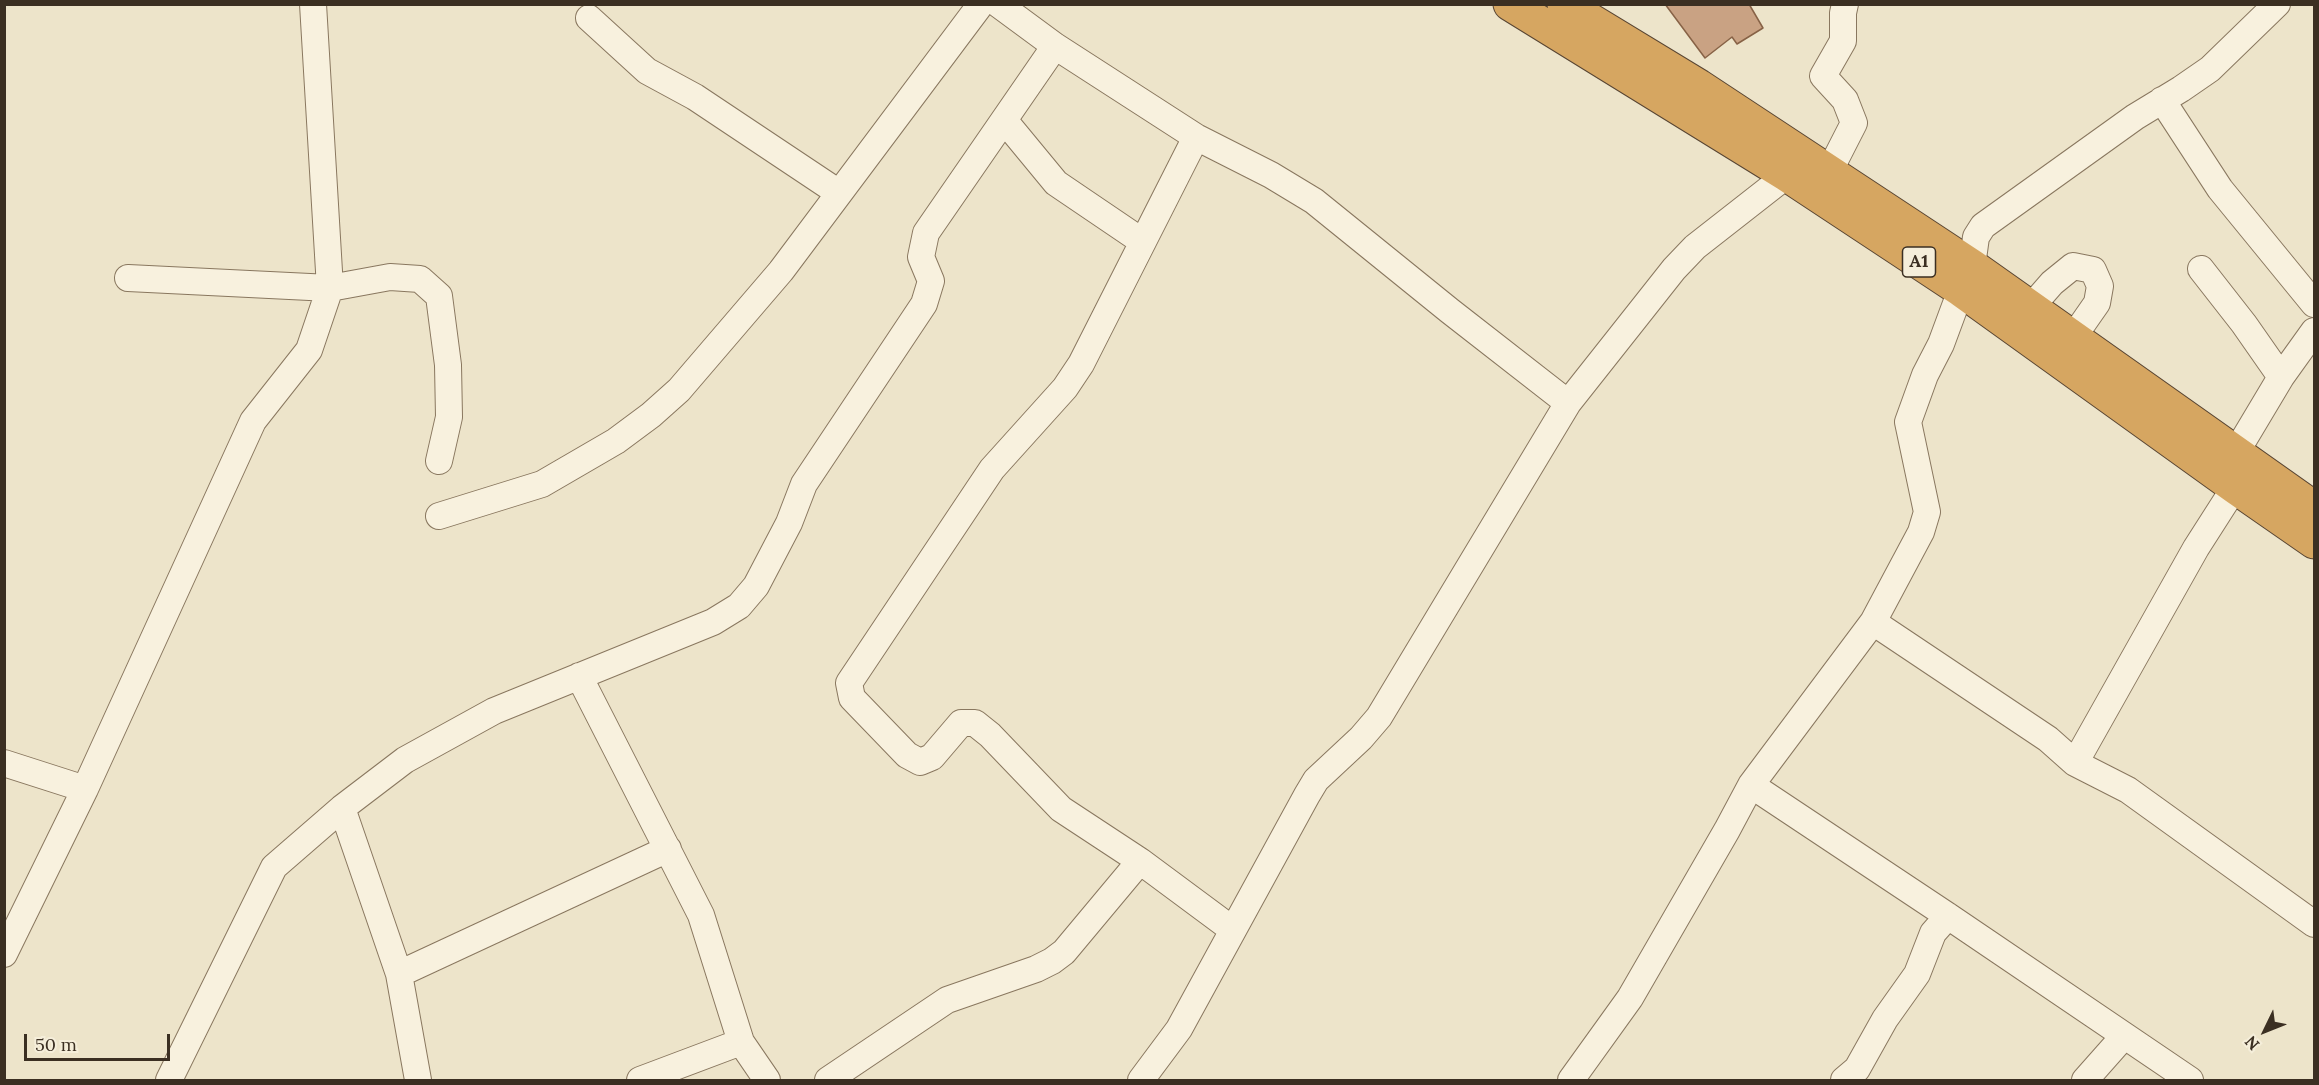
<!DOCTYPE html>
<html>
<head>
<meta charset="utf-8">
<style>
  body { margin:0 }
  #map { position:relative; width:2319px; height:1085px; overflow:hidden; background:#ede4ca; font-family:Lora,serif }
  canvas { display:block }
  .frame { position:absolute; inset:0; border:6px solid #3b2f22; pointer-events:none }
  .north { position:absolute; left:2235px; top:1001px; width:60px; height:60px; -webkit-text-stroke:4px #f5eeda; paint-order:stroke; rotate:227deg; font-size:16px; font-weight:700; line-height:24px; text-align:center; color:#3b2f22 }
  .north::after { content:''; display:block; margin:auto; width:21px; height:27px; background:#3b2f22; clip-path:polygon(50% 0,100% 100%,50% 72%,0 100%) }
  .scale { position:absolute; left:24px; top:1034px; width:146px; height:27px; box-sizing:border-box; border:3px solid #3b2f22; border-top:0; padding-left:8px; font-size:18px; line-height:21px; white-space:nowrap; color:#3b2f22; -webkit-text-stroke:4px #f5eeda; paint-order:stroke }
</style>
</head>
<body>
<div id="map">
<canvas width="2319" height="1085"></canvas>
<div class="frame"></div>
<div class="north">N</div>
<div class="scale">50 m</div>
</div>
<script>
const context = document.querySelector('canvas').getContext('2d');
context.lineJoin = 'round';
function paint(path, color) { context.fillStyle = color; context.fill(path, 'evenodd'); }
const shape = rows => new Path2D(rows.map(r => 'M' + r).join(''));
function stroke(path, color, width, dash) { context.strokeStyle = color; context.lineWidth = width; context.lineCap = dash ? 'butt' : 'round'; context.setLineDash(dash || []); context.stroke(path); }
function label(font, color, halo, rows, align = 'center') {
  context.font = font + ' Lora,serif'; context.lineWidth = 6; context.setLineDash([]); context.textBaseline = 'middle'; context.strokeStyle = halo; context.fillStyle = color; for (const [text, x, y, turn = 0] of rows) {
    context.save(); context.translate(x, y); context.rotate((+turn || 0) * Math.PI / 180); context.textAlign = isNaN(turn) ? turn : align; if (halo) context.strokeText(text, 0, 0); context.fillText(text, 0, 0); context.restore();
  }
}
const building = shape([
  [1665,4,1749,4,1763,28,1737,44,1732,37,1705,58,1665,4]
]);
const minor = shape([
  [998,4,1055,46,1196,137,1271,175,1314,201,1450,311,1568,403],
  [589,18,647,71,695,97,839,193],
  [2162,100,2220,189,2314,304],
  [1004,120,1056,183,1143,242],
  [1196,137,1081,364,1065,388,992,469,849,683,852,698,907,755,920,762,932,757,961,723,975,723,990,735,1061,809,1140,861,1233,930],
  [1829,172,1854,123,1845,100,1823,76,1843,41,1843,13,1845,4],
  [1972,266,1976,237,1983,226,2135,117,2181,89,2210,69,2277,4],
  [2201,269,2244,324,2281,377],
  [128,278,330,288,390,277,420,279,439,296,448,365,449,417,439,461],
  [2031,307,2052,283,2073,266,2093,270,2100,286,2097,303,2074,336],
  [2235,454,2281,377,2314,331],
  [439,516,542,484,616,441,651,415,679,390,781,271,981,4],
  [1873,622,2048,739,2075,763,2128,790,2314,924],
  [579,676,701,915,741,1042,767,1080],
  [4,763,85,789],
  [2075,763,2196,548,2235,487],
  [1751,785,1948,916,2190,1080],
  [342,808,399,974,418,1080],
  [4,954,85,789,253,421,309,350,330,288,313,4],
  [399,974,668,849],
  [169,1080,274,867,342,808,405,760,494,711,713,622,739,606,756,586,789,523,804,484,924,304,931,281,921,257,926,233,1055,46],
  [640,1080,741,1042],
  [828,1080,947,1000,1036,969,1052,961,1064,952,1140,861],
  [1141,1080,1179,1029,1307,795,1316,780,1361,738,1379,717,1568,403,1674,269,1695,247,1787,175],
  [1571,1080,1630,998,1727,830,1751,785,1873,622,1921,532,1927,512,1908,422,1925,375,1941,344,1961,290],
  [1844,1080,1857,1069,1885,1019,1917,974,1933,933,1948,916],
  [2085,1080,2124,1036]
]);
const highway = shape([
  [1510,4,1787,175,1961,290,2235,487,2314,542],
  [1564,4,1699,86,1972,266,2314,508]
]);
const shields = [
  [1919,262,33]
];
const shieldNames = [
  ["A1",1919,262]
];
paint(building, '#c9a283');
stroke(building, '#876246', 1.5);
stroke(minor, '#89775f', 28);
stroke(highway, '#584533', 35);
stroke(minor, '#f8f1de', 26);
stroke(highway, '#d6a661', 33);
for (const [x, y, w] of shields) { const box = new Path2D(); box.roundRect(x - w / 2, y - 15, w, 30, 4.5); context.fillStyle = '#f5eeda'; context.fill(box); stroke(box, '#3b2f22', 1.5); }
label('bold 18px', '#3b2f22', null, shieldNames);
</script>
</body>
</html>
